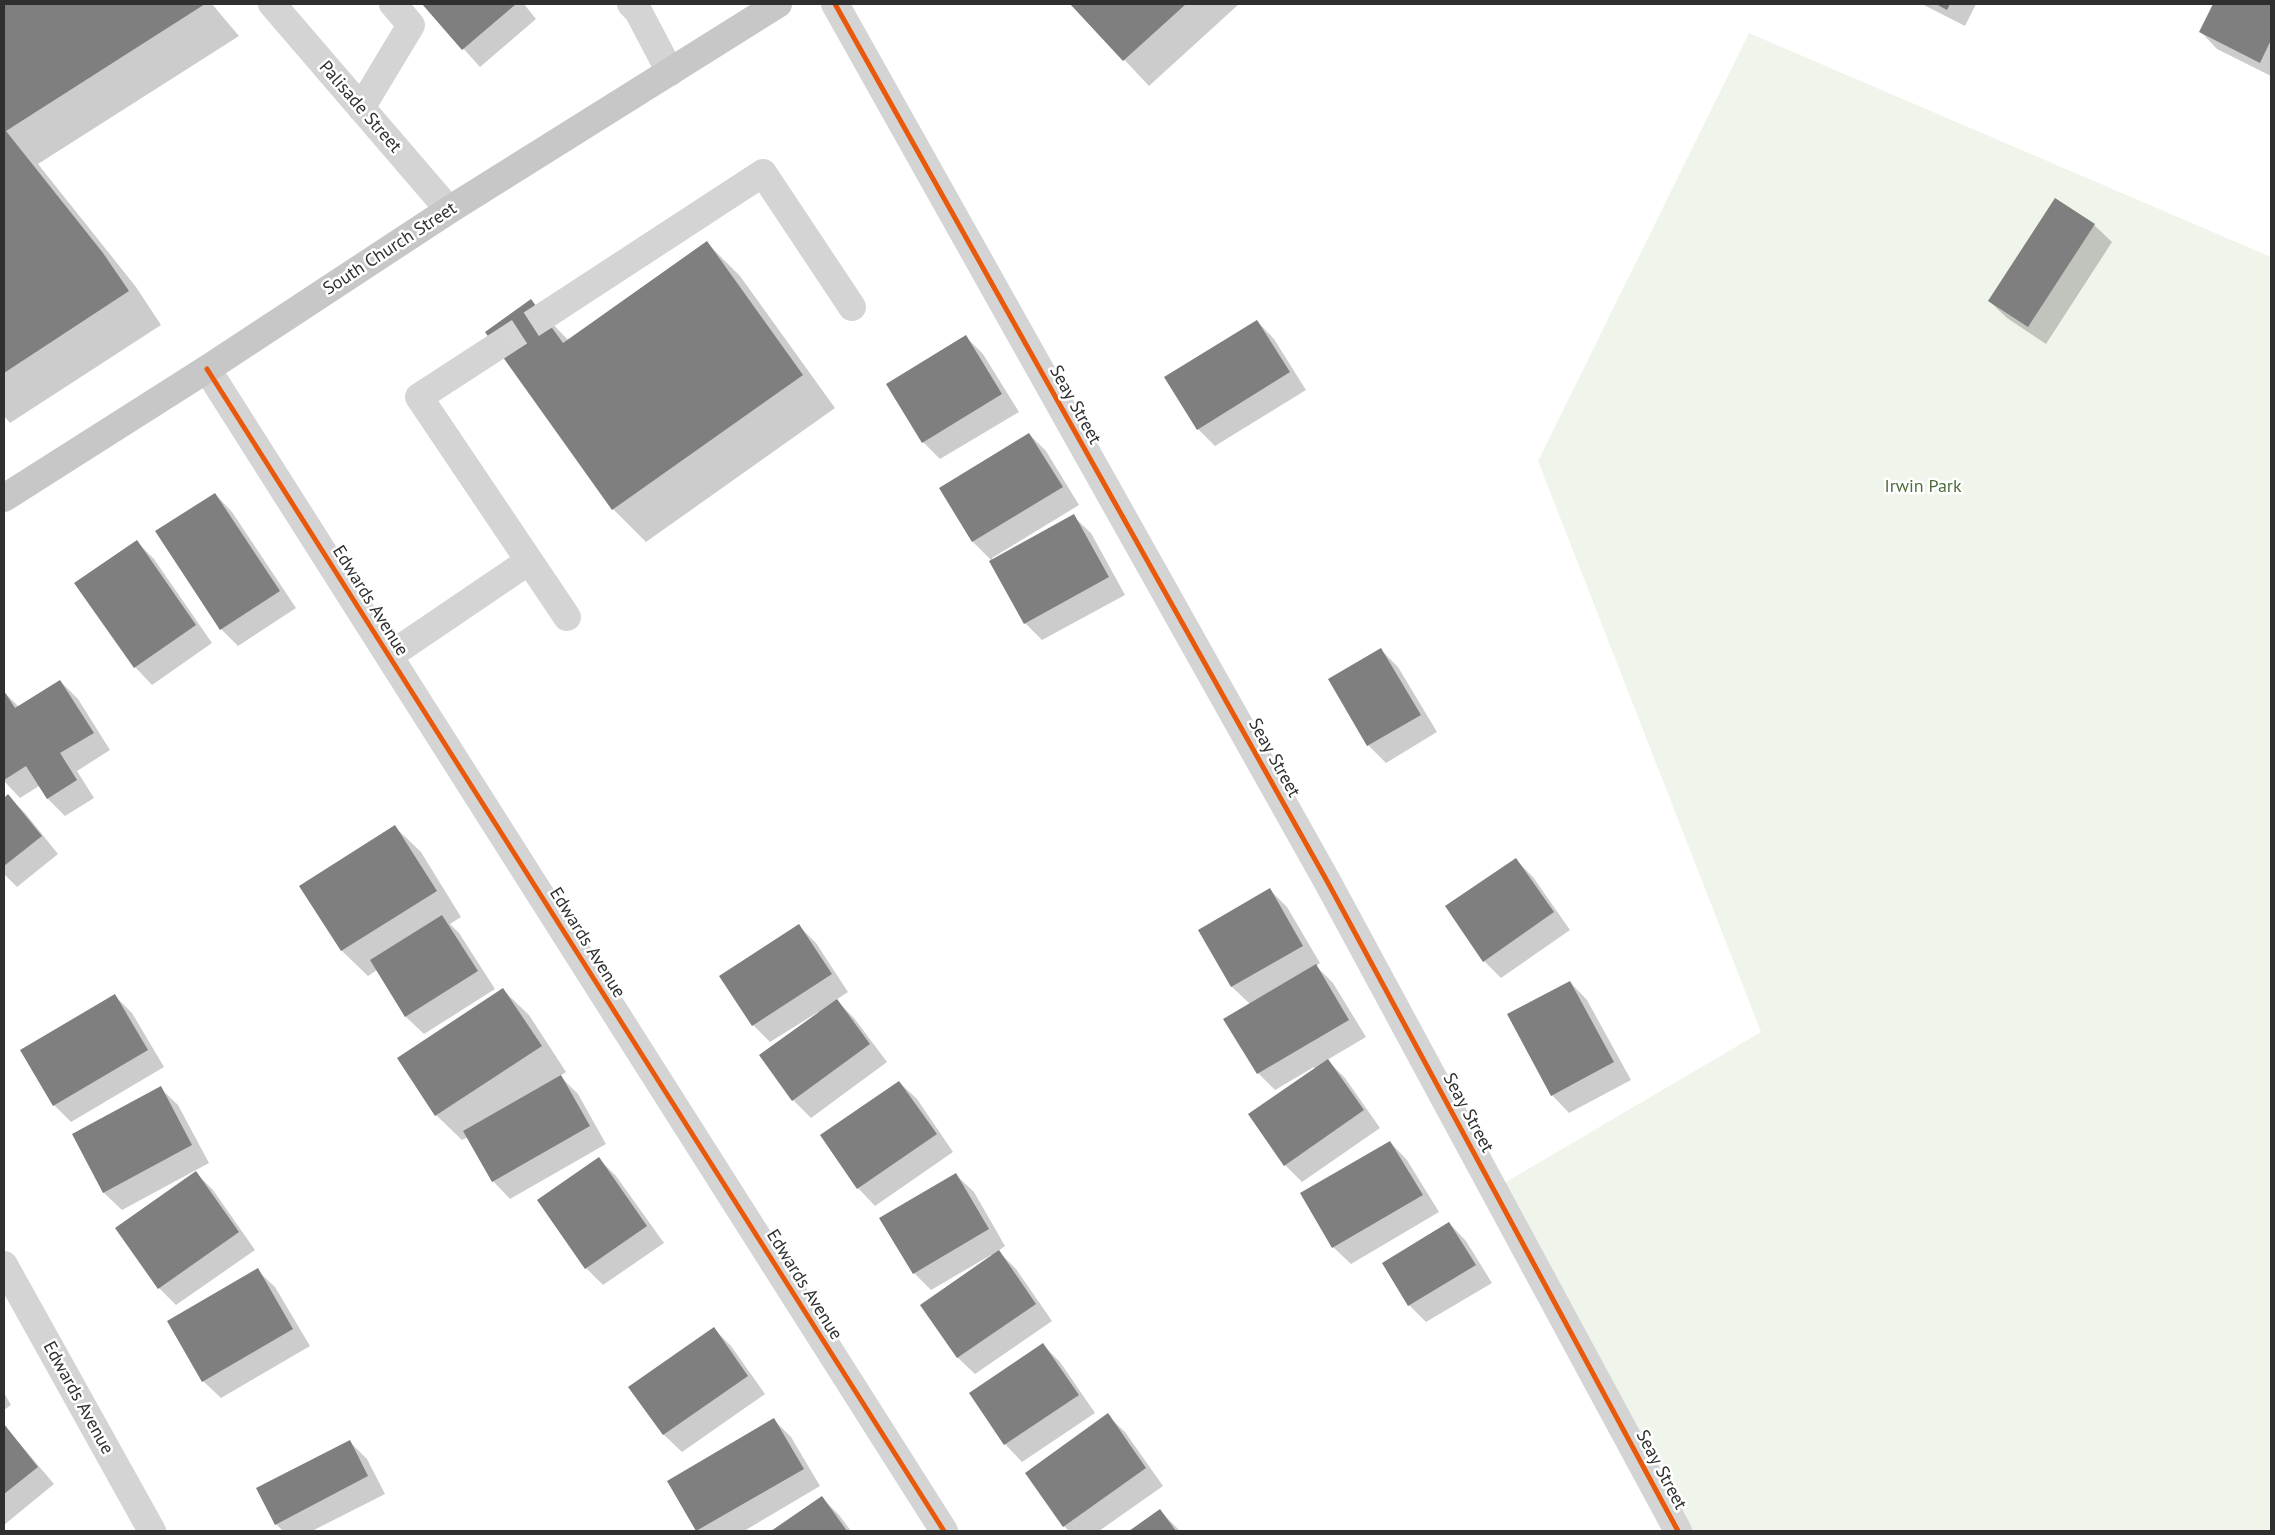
<!DOCTYPE html>
<html>
<head>
<meta charset="utf-8">
<style>
  body { margin:0 }
  #map { position:relative; width:2275px; height:1535px; overflow:hidden; background:#fff; font-family:"PT Sans",sans-serif }
  canvas { display:block }
  .frame { position:absolute; inset:0; border:5px solid #2f2f2f; pointer-events:none }
</style>
</head>
<body>
<div id="map">
<canvas width="2275" height="1535"></canvas>
<div class="frame"></div>
</div>
<script>
const context = document.querySelector('canvas').getContext('2d');
context.lineJoin = 'round';
function paint(path, color) { context.fillStyle = color; context.fill(path, 'evenodd'); }
const shape = rows => new Path2D(rows.map(r => 'M' + r).join(''));
function stroke(path, color, width, dash) { context.strokeStyle = color; context.lineWidth = width; context.lineCap = dash ? 'butt' : 'round'; context.setLineDash(dash || []); context.stroke(path); }
function label(font, color, halo, rows, align = 'center') {
  context.font = font + ' "PT Sans",sans-serif'; context.lineWidth = 5; context.setLineDash([]); context.textBaseline = 'middle'; context.strokeStyle = halo; context.fillStyle = color; for (const [text, x, y, turn = 0] of rows) {
    context.save(); context.translate(x, y); context.rotate((+turn || 0) * Math.PI / 180); context.textAlign = isNaN(turn) ? turn : align; if (halo) context.strokeText(text, 0, 0); context.fillText(text, 0, 0); context.restore();
  }
}
const green = shape([
  [1749,33,2271,257,2271,1531,1678,1531,1494,1189,1761,1032,1538,461]
]);
const shadow = shape([
  [4,4,212,4,239,36,38,164,136,287,161,325,10,423,4,416],
  [423,4,524,4,536,19,480,67],
  [1072,4,1239,4,1149,86],
  [1922,4,1976,4,1965,26],
  [2214,4,2271,4,2271,76,2217,49,2200,31],
  [2094,225,2112,242,2046,344,2007,318,1989,301],
  [707,243,740,276,835,408,646,542,613,509,531,301,569,341],
  [1257,321,1274,339,1306,390,1215,446,1198,429],
  [966,337,983,354,1019,412,940,459,923,442],
  [1029,434,1046,451,1079,505,992,558,993,560,1073,516,1091,533,1125,595,1042,640,1025,623,992,561,973,542,940,488],
  [215,494,232,512,296,608,238,646,221,629],
  [137,542,154,559,212,643,152,685,135,667],
  [1381,650,1398,667,1437,732,1386,763,1368,745,1330,679],
  [60,681,78,699,110,750,77,771,94,798,65,816,47,798,39,786,20,798,4,781,4,692,19,707],
  [8,796,25,813,58,854,17,887,4,874,4,799],
  [395,827,421,852,461,917,450,924,459,933,495,989,424,1034,406,1017,377,970,368,976,342,951,301,886],
  [1515,859,1533,877,1570,930,1501,978,1484,961],
  [1270,890,1287,907,1320,963,1316,966,1333,983,1366,1037,1327,1060,1345,1078,1380,1128,1302,1182,1285,1165,1315,1069,1314,1067,1275,1090,1258,1073,1250,1004,1232,987,1200,931],
  [799,926,816,943,848,992,836,1000,854,1018,887,1062,811,1118,793,1100,761,1056,819,1014,818,1012,770,1042,753,1025],
  [1570,982,1587,1000,1631,1080,1569,1113,1552,1095],
  [503,990,529,1015,566,1072,560,1076,578,1094,606,1144,510,1199,493,1181,468,1137,462,1140,436,1115],
  [115,996,132,1013,164,1067,71,1122,54,1105],
  [899,1082,917,1099,953,1152,875,1206,858,1188],
  [160,1088,178,1105,209,1163,122,1210,104,1193,73,1135],
  [1390,1142,1407,1160,1439,1212,1351,1264,1333,1247],
  [599,1159,616,1176,664,1243,603,1285,586,1268],
  [196,1173,213,1190,255,1250,176,1305,159,1288],
  [956,1175,974,1192,1005,1246,998,1251,1016,1269,1052,1321,975,1374,957,1357,992,1257,991,1255,931,1290,914,1273],
  [1449,1223,1466,1241,1492,1283,1426,1322,1409,1305],
  [257,1270,275,1287,310,1346,221,1398,203,1381],
  [714,1329,731,1346,765,1394,682,1452,664,1435,630,1387],
  [1043,1345,1060,1362,1095,1413,1022,1462,1005,1444,971,1393],
  [4,1393,11,1405,4,1410],
  [1107,1415,1125,1432,1163,1486,1099,1531,1069,1531,1064,1526],
  [774,1420,791,1437,820,1486,744,1531,698,1531,668,1481],
  [4,1425,54,1484,4,1525],
  [349,1441,367,1459,385,1494,312,1531,283,1531,276,1524],
  [822,1498,839,1515,851,1531,774,1531],
  [1160,1511,1180,1531,1131,1531]
]);
const building = shape([
  [4,4,205,4,6,131,103,253,129,291,4,373],
  [422,4,516,4,462,50],
  [1070,4,1186,4,1123,61],
  [1936,4,1950,4,1947,10],
  [2213,4,2271,4,2271,40,2260,63,2199,32],
  [2055,198,2095,224,2028,327,1988,301],
  [707,241,803,375,612,510,485,332,531,299,563,343],
  [1257,320,1290,372,1197,430,1164,377],
  [966,335,1002,394,922,443,886,384],
  [1029,433,1063,487,972,542,939,488],
  [215,493,280,591,220,630,155,531],
  [1074,514,1109,577,1024,624,989,561],
  [137,540,196,625,134,668,74,583],
  [1381,648,1421,715,1367,746,1328,679],
  [60,680,94,733,60,753,77,780,47,799,26,766,4,780,4,691,15,708],
  [8,794,42,836,4,866,4,798],
  [395,825,437,891,341,951,299,886],
  [1516,858,1554,912,1483,962,1445,906],
  [1270,888,1303,946,1231,987,1198,930],
  [442,915,478,971,405,1017,370,960],
  [799,924,832,974,752,1026,719,976],
  [1316,964,1349,1020,1257,1074,1223,1019],
  [1570,981,1614,1062,1551,1096,1507,1014],
  [503,988,542,1046,435,1116,397,1058],
  [115,994,148,1050,53,1106,20,1050],
  [837,999,870,1044,792,1101,759,1055],
  [1328,1059,1364,1110,1284,1166,1248,1114],
  [561,1075,590,1126,492,1182,463,1131],
  [899,1081,937,1134,857,1189,820,1135],
  [161,1086,192,1145,103,1193,72,1134],
  [1390,1141,1423,1195,1332,1248,1300,1193],
  [599,1157,647,1226,585,1269,537,1200],
  [196,1171,239,1232,158,1289,115,1228],
  [956,1173,989,1229,913,1274,879,1218],
  [1449,1222,1476,1265,1408,1306,1382,1263],
  [999,1250,1036,1304,957,1358,920,1305],
  [258,1268,293,1329,202,1382,167,1321],
  [714,1327,748,1376,663,1435,628,1387],
  [1043,1343,1079,1395,1004,1445,969,1393],
  [1108,1413,1146,1468,1063,1527,1025,1473],
  [774,1418,804,1469,696,1531,667,1481],
  [4,1424,38,1467,4,1494],
  [350,1440,368,1476,275,1525,256,1488],
  [822,1496,847,1531,771,1531],
  [1160,1509,1176,1531,1129,1531]
]);
const minorTunnel = shape([
  [496,347,544,316]
]);
const minor = shape([
  [272,4,449,210],
  [631,4,638,11,670,72],
  [835,4,1327,881,1678,1531],
  [361,108,411,25,393,4],
  [544,316,763,173,852,307],
  [496,347,419,397,567,617],
  [207,369,944,1531],
  [389,656,529,561],
  [4,1265,152,1531]
]);
const major = shape([
  [4,498,207,369,449,210,778,4]
]);
const cycleway = shape([
  [835,4,1327,881,1678,1531],
  [207,369,944,1531]
]);
const streetNames = [
  ["Palisade Street",360,107,49],
  ["South Church Street",390,249,-33],
  ["Seay Street",1075,405,61],
  ["Edwards Avenue",370,601,58],
  ["Seay Street",1274,758,61],
  ["Edwards Avenue",587,943,58],
  ["Seay Street",1468,1113,62],
  ["Edwards Avenue",804,1285,58],
  ["Edwards Avenue",78,1398,61],
  ["Seay Street",1661,1470,62]
];
const parkNames = [
  ["Irwin Park",1923,487]
];
paint(green, '#f0f5ec');
paint(shadow, '#0003');
paint(building, '#7f7f7f');
stroke(minorTunnel, '#d5d5d5', 28, [28, 14]);
stroke(minor, '#d4d4d4', 28);
stroke(major, '#c7c7c7', 28);
stroke(cycleway, '#e8590c', 5);
label('18px', '#2f2f2f', '#fff', streetNames);
label('18px', '#4e6d3b', '#fff', parkNames);
</script>
</body>
</html>
